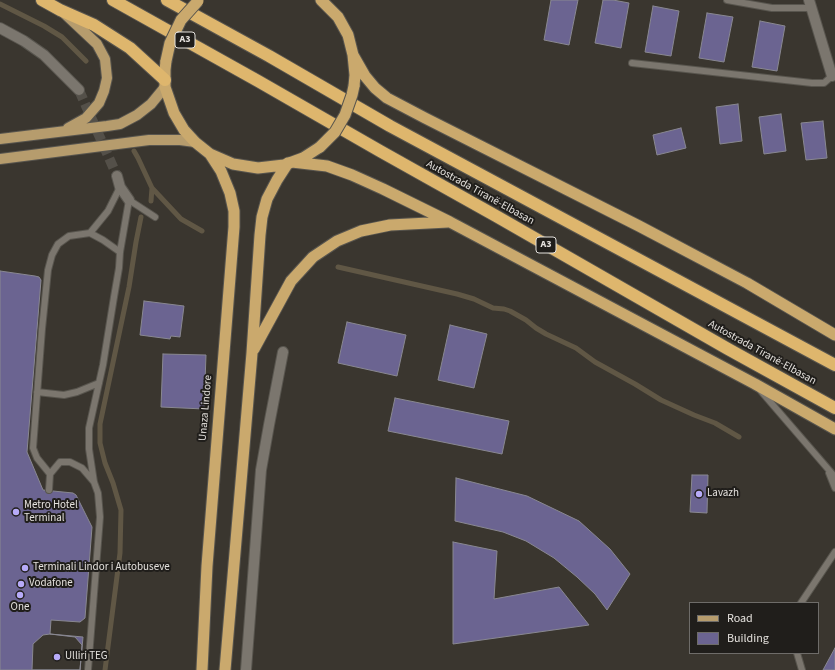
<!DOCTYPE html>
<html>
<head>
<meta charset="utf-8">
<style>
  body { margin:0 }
  #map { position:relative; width:835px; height:670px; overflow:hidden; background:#3a362f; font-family:"Source Sans 3",sans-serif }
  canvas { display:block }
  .legend { position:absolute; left:689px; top:602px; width:130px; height:52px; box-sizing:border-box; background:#201e1b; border:1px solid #6e6c69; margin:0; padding:5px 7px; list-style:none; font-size:12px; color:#e4e1dd }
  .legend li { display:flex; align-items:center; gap:8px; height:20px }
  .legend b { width:20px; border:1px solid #6e6c69 }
</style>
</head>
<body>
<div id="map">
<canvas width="835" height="670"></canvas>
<ul class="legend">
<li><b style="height:5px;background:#b69c6d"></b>Road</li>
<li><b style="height:11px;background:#6b6491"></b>Building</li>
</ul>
</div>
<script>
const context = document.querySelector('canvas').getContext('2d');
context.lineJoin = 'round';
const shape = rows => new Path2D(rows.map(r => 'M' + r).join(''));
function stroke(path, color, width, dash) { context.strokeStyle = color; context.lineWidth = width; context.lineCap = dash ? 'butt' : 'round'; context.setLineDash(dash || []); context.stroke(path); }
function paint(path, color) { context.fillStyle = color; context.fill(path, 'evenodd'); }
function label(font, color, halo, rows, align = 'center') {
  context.font = font + ' "Source Sans 3",sans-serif'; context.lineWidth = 4; context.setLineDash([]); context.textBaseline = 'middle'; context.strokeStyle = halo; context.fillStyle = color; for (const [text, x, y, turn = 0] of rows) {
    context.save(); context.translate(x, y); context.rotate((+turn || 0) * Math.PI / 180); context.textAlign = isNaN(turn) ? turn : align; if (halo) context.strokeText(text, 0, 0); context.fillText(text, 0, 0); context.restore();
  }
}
const stream = shape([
  [0,4,44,26,62,37,86,61],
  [134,151,138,158,152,188,181,219,202,231],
  [151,201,152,188],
  [338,267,457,294,474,299,493,308,504,309,510,311,526,320,536,328,546,334,576,348,595,362,635,384,661,400,694,415,715,423,739,437],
  [105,670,120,553,121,510,113,483,105,463,100,443,100,424,129,287,136,242,141,217]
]);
const building = shape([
  [551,0,578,0,569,45,544,40,551,0],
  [603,0,613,0,629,3,621,48,595,43,603,0],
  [653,6,679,11,671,56,645,52,653,6],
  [707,13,733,17,724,62,699,58,707,13],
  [760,21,785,26,777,71,752,67,760,21],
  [738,104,742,141,720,144,716,107,738,104],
  [781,114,786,151,764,154,759,117,781,114],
  [823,121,827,158,806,160,801,123,823,121],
  [681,128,686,148,657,155,653,135,681,128],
  [0,271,35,276,39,277,41,280,27,452,43,490,73,493,76,495,92,527,85,618,80,622,51,620,50,634,83,637,80,670,0,670,0,271],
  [144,301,184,306,180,337,171,336,170,339,140,335,144,301],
  [347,322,406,335,397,376,338,363,347,322],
  [450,325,487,334,474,388,438,380,450,325],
  [163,354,206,355,204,409,161,407,163,354],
  [395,398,509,421,502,454,388,431,395,398],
  [692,475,708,475,707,513,690,512,692,475],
  [456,478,527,496,579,521,610,549,630,574,607,610,595,594,577,577,554,558,526,541,503,532,455,521,456,478],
  [453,542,497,551,494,599,559,587,589,625,453,644,453,542],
  [50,634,75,637,82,645,80,670,32,670,33,644,43,635,50,634],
  [835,648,835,670,823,670,835,648]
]);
const minorTunnel = shape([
  [79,90,117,176]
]);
const service = shape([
  [727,0,772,8,811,8],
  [632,63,812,83,824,83,832,76],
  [90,233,103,240,120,252],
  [760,390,835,477],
  [37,392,64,395,77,392,99,383],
  [829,473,835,488],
  [50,474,60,462,70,462,82,468,94,482],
  [49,490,50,474,37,458,33,448,42,329,48,270,52,255,58,244,69,236,90,233,108,211,120,187],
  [801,603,835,552],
  [797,653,802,670],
  [88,670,100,517,98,493,94,482,89,449,89,428,103,365,114,297,119,268,120,252,129,200,155,217]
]);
const minor = shape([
  [809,0,832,76],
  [0,28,24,41,44,55,79,90],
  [117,176,120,187,129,200],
  [246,670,261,470,269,425,283,352]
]);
const primary = shape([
  [64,13,97,44,105,59,107,78,104,91,99,103,86,118,68,128],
  [0,139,107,126,120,124,137,115,151,104,165,87],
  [0,159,149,140,180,140,195,142]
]);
const trunk = shape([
  [321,0,338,17,348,35,353,55,355,75,354,86],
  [353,55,365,76,375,88,387,98,425,118,639,226,747,283,835,335],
  [166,61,165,70,165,87,174,113,184,130,195,142,210,154,233,164,258,168,284,165,303,158,320,147],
  [292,162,327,166,352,175,383,189,450,222,755,384,835,429],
  [254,349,291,281,313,257,337,241,361,231,390,225,448,222],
  [202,670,207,566,234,227,234,211,230,193,221,171,210,154],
  [225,670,252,353,260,235,262,217,267,199,277,180,288,163]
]);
const motorway = shape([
  [42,0,60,10,94,25,130,48,165,80],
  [113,0,258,81,380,151,496,216,728,349,835,408],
  [167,0,269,56,390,126,835,365]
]);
const trunkBridge = shape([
  [166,61,170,43,181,20,198,1],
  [320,147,335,132,345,115,352,95,354,86]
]);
const markers = [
  [699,494,4,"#b7abf8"],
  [16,512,4,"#b7abf8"],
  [25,568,4,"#b7abf8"],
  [21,584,4,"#b7abf8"],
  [20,595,4,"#b7abf8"],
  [57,657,4,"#b7abf8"]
];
const shields = [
  [185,40,20],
  [546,245,20]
];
const shieldNames = [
  ["A3",185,40],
  ["A3",546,245]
];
const streetNames = [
  ["Autostrada Tiranë-Elbasan",480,193,29],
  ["Autostrada Tiranë-Elbasan",762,353,29],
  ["Unaza Lindore",206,408,-85]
];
const poiNames = [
  ["Lavazh",707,494],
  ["Metro Hotel",24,506],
  ["Terminal",24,519],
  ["Terminali Lindor i Autobuseve",33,568],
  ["Vodafone",29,584],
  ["One",20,608,"center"],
  ["Ulliri TEG",65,657]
];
stroke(stream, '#605745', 5);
paint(building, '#6b6491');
stroke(building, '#898891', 1);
stroke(minorTunnel, '#545049', 10, [10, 5]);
stroke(service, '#58554e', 8);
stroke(minor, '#58554e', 12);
stroke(primary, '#58554e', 12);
stroke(trunk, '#58554e', 13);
stroke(motorway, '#58554e', 14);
stroke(service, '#7b766e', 6);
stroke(minor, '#7b766e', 10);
stroke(primary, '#b69c6d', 10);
stroke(trunk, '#caa96d', 11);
stroke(motorway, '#deb66d', 12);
stroke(trunkBridge, '#58554e', 13, []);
stroke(trunkBridge, '#caa96d', 11);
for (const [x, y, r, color] of markers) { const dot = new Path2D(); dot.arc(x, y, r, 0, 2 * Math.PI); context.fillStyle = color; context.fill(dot); stroke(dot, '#201e1b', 1.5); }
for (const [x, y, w] of shields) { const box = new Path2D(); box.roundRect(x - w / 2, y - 8, w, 16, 3); context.fillStyle = '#201e1b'; context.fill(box); stroke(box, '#e4e1dd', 1); }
label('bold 10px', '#e4e1dd', null, shieldNames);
label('11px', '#e4e1dd', '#201e1b', streetNames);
label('11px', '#e4e1dd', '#201e1b', poiNames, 'left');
</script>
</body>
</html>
